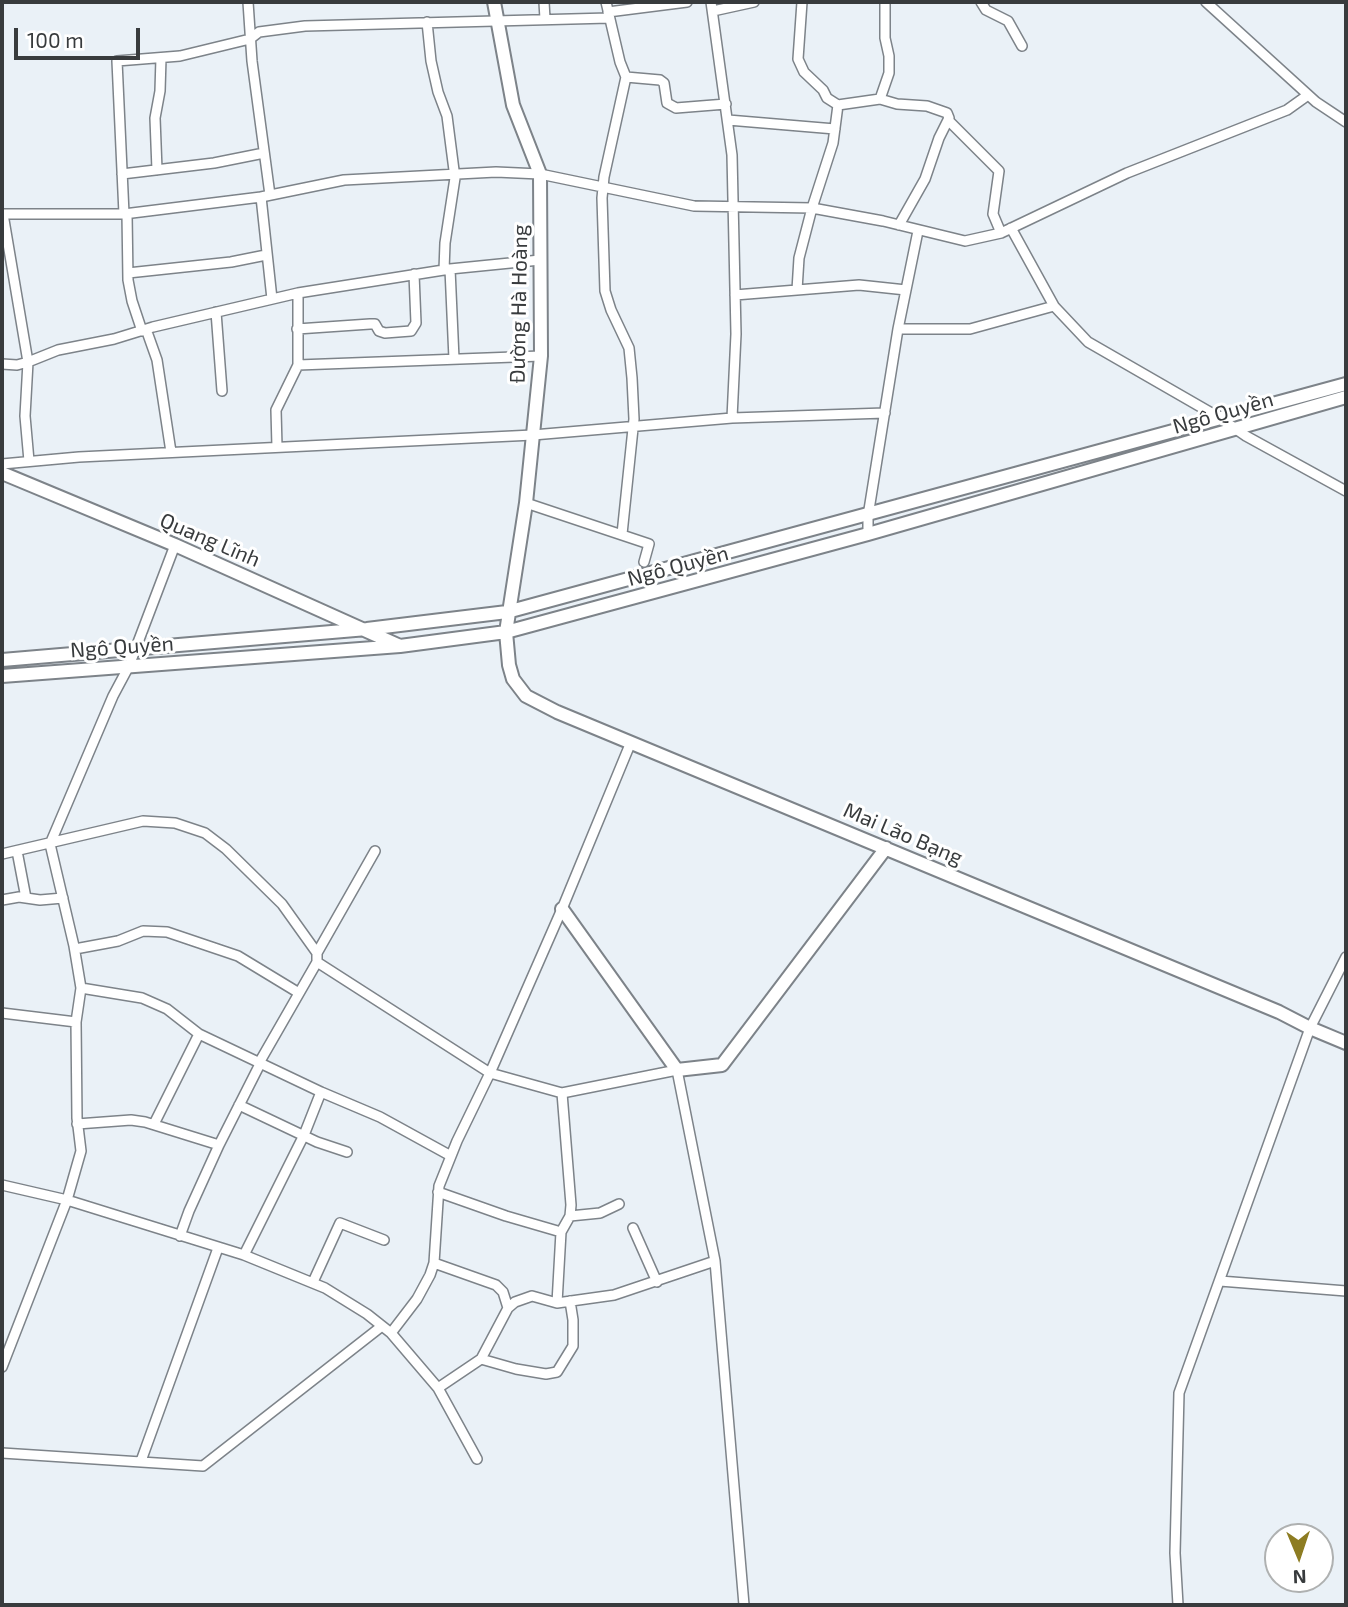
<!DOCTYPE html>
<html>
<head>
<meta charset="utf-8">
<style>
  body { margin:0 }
  #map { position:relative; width:1348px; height:1607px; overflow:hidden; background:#eaf1f7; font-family:"Exo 2",sans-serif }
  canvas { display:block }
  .frame { position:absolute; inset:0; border:4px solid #383b3d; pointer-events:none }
  .north { position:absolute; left:1264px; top:1523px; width:70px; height:70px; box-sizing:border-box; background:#fff; border:2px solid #afb1b1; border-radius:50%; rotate:178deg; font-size:19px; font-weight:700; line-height:28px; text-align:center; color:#383b3d }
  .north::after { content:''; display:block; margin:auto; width:24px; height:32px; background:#8d7c22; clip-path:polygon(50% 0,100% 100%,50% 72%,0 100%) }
  .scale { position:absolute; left:14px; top:28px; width:126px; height:32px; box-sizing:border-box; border:4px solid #383b3d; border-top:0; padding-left:9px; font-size:21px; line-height:24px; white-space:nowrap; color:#383b3d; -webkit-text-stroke:5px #fff; paint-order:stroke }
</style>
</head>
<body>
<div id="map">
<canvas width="1348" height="1607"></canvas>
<div class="frame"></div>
<div class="north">N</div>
<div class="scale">100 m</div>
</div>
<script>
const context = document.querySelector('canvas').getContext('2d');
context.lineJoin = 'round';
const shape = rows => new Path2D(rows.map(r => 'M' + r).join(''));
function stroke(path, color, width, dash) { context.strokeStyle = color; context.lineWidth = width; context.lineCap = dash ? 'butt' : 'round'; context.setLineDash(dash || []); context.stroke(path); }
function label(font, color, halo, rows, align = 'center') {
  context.font = font + ' "Exo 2",sans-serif'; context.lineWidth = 6; context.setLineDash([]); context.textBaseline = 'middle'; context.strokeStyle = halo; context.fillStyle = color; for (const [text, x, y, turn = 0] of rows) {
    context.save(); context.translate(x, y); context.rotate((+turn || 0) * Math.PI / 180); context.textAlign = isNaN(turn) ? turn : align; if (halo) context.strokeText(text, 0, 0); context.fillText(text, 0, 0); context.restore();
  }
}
const street = shape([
  [248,2,252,61,270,195],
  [544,2,545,19],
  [606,2,620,62,626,77,660,80,664,83,667,103,676,108,726,104],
  [981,2,986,10,1008,21,1022,46],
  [1206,2,1316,102,1346,122],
  [713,11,754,2],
  [608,12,687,2],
  [427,22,431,61,438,92,447,116,455,178,445,243,444,270],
  [880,99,889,73,889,56,885,38,885,2],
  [838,105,880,99,897,104,927,106,947,113,949,118,939,138,925,179,899,225],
  [728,120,835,129],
  [948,120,999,171,993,214,1001,233],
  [157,170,155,118,160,91,161,58],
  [122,174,214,163,264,153],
  [124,214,117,61,180,56,250,39,259,32,305,26,609,18],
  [127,214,128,280,132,301,142,331],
  [450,269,454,359],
  [128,273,231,262,266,255],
  [797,290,799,258,812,208,833,143,838,105,827,98,823,90,804,72,798,59,802,2],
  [298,293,298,365,541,356],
  [735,295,859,285,906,290],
  [272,299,261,197,344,180,496,172,540,174,694,206,812,208,883,221,965,241,1001,233,1127,173,1287,110,1308,95],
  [1054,306,1088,342,1220,418,1246,436,1346,491],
  [216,312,222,391],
  [146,329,157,360,171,452],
  [297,329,370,324,375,324,379,331,385,333,411,331,416,323,414,274],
  [898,329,970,329,1054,306,1011,228],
  [2,364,17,365,28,362,3,214,124,214,261,197],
  [732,418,885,413],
  [277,447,276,410,298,365],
  [29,461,25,416,28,362,58,350,114,339,153,327,298,293,450,269,540,260],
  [2,464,79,457,533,435,732,418,736,334,732,155,711,2],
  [526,503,649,544,644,562],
  [622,534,634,419,632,378,629,348,611,310,605,291,602,198,604,177,626,77],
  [868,534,868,516,898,329,918,231],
  [17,851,26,898],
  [2,854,143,821,175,823,205,833,226,849,282,904,317,953,317,962,490,1073,457,1141,439,1186,434,1263,430,1275,417,1299,391,1333],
  [2,900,19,897,40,900,63,898],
  [75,949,118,941,143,931,167,932,238,956,299,993],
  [317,953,375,851],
  [81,988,142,998,167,1009,199,1034,321,1092,304,1135,244,1255],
  [2,1013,76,1022],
  [259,1063,317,962],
  [321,1092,380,1117,451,1156],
  [562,1093,677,1070,715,1261,744,1605],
  [239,1105,317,1142,347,1152],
  [77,1124,131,1120,145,1122,219,1145],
  [154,1124,199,1034],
  [2,1185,67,1200,244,1255,325,1288,367,1314,391,1333,438,1388,481,1359,508,1308,515,1302,532,1296,557,1303,561,1232,570,1216,571,1205,562,1093,490,1073,562,909,631,742],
  [438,1192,506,1216,561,1232],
  [570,1216,600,1213,619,1204],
  [633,1228,657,1282],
  [180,1236,189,1211,219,1145,260,1064],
  [434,1263,496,1285,503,1292,508,1308],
  [1220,1281,1346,1291],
  [313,1282,340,1223,384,1240],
  [557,1303,614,1295,715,1261],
  [481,1359,516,1369,546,1374,557,1372,573,1346,573,1320,570,1301],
  [2,1367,67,1200,81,1151,77,1118,76,1022,81,988,74,946,50,844,113,696,129,666,175,545],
  [438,1388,477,1459],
  [2,1453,203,1466,382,1326],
  [141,1461,218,1248],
  [1178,1605,1175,1553,1179,1393,1310,1028,1346,957]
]);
const secondary = shape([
  [494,2,513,105,540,174,541,356,526,503,506,632,509,665,513,679,526,696,557,712,1279,1012,1310,1028,1346,1043],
  [2,473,175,545,400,646],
  [2,660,367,629,507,612,1346,384],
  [2,676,400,646,506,632,868,534,1346,397],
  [562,909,677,1070,722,1065,886,848]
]);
const streetNames = [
  ["Đường Hà Hoàng",519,304,-89],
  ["Ngô Quyền",1223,413,-16],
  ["Quang Lĩnh",210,540,23],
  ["Ngô Quyền",678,566,-15],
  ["Ngô Quyền",122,647,-4],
  ["Mai Lão Bạng",903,834,23]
];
stroke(street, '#7d8389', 12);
stroke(secondary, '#7d8389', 16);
stroke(street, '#fff', 9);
stroke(secondary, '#fff', 12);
label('21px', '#383b3d', '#fff', streetNames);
</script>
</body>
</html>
